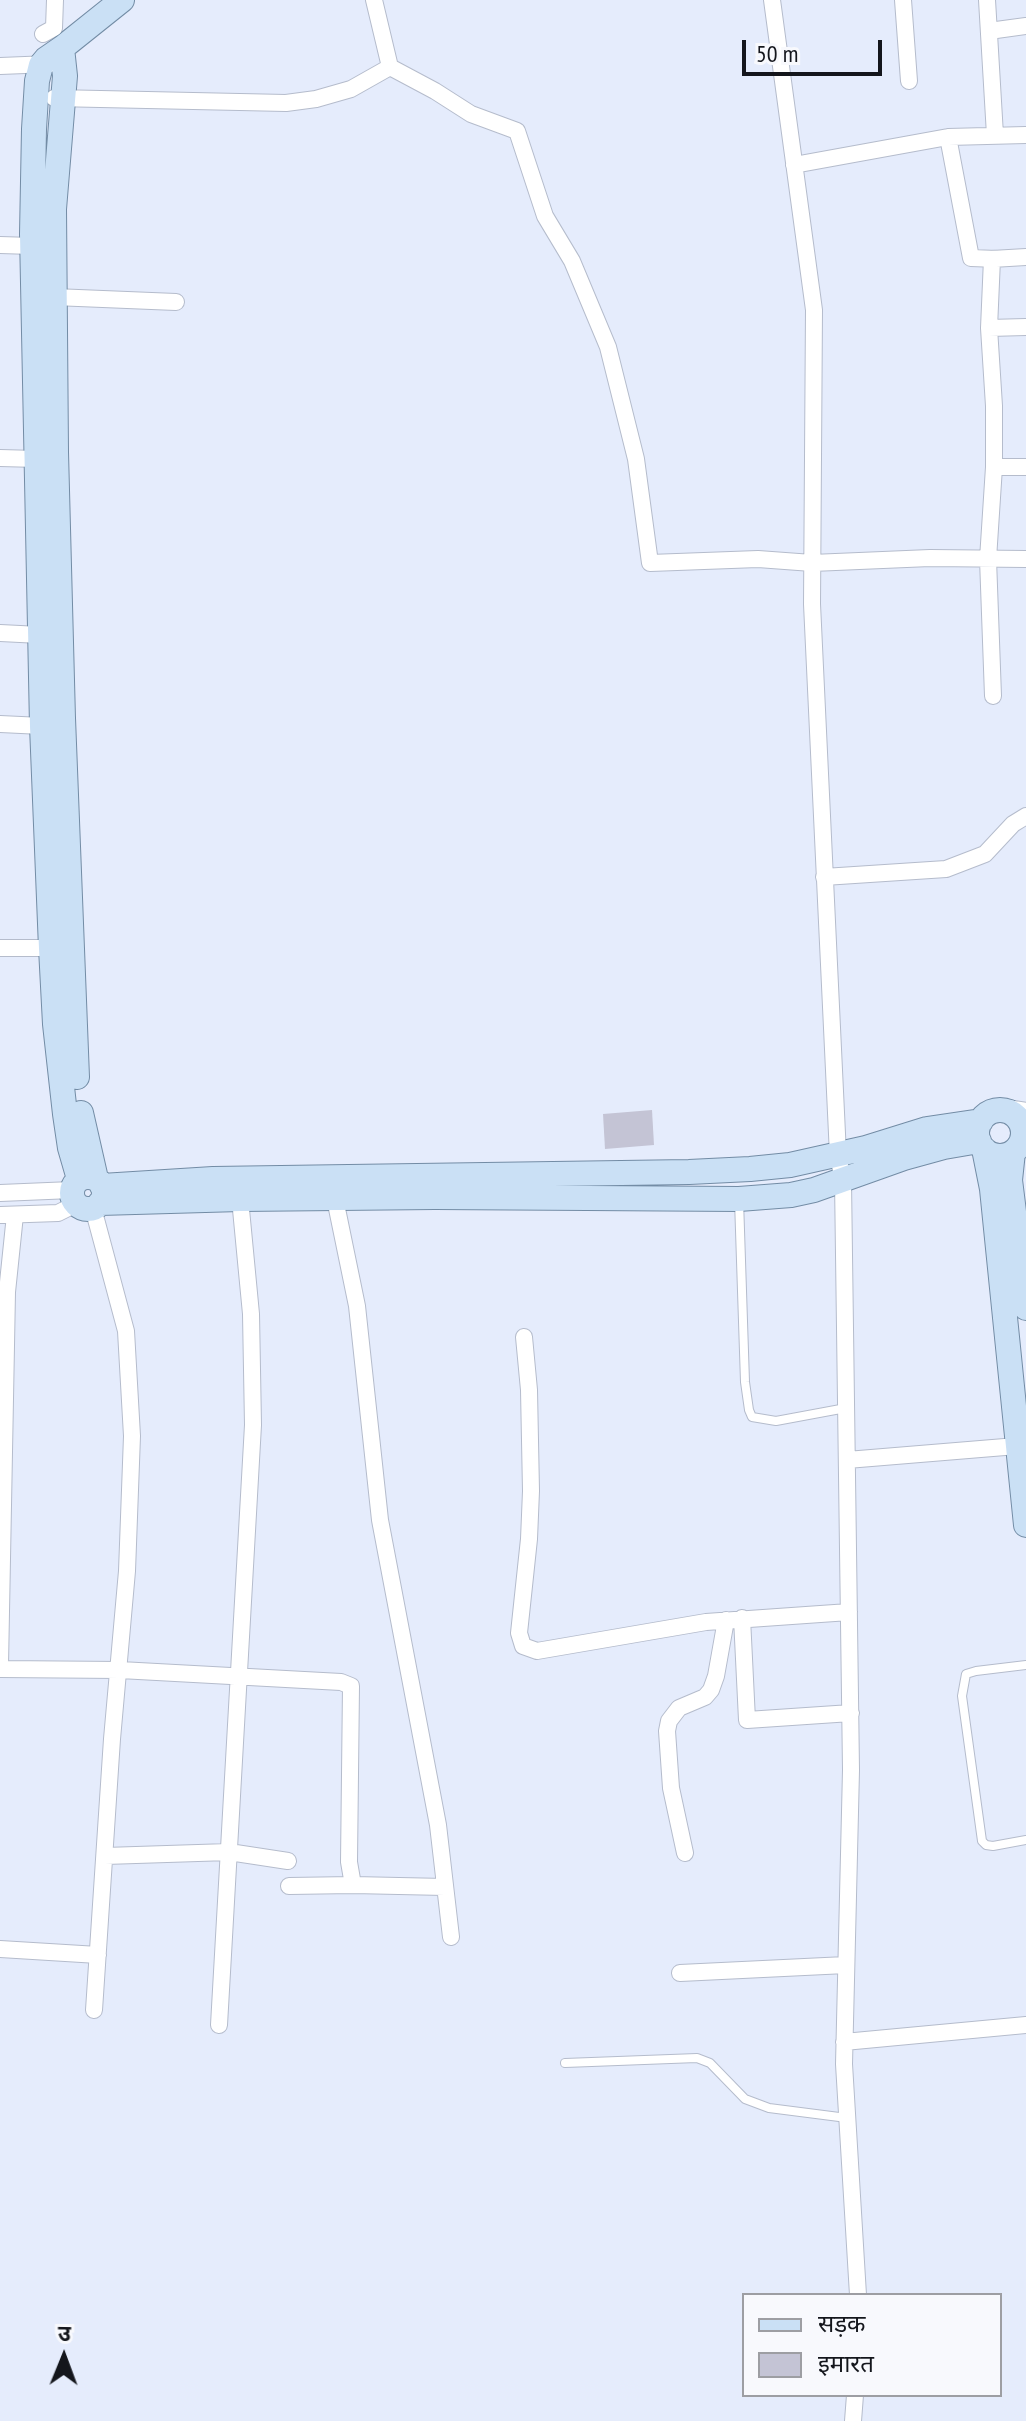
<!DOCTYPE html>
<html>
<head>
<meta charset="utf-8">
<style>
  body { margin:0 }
  #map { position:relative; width:1026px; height:2421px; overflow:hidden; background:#e5ecfc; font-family:"PT Sans Narrow","Noto Sans Devanagari",sans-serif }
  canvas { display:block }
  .legend { position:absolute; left:742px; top:2293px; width:260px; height:104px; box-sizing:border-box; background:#f8f9fd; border:2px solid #9d9ea3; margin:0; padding:10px 14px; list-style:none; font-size:24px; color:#14161c }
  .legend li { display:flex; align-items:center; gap:16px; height:40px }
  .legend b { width:40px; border:2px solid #9d9ea3 }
  .north { position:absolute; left:24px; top:2317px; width:80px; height:80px; -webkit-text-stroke:6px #f8f9fd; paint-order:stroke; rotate:1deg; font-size:22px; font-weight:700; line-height:32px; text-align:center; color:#14161c }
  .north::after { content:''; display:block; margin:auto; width:28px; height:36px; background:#14161c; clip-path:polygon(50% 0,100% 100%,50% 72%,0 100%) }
  .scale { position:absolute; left:742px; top:40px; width:140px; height:36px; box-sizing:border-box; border:4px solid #14161c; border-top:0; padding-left:10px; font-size:24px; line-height:28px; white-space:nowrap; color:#14161c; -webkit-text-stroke:6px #f8f9fd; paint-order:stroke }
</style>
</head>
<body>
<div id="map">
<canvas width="1026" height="2421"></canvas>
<ul class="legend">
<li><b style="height:10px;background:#cae0f5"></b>सड़क</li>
<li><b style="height:22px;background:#c4c4d5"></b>इमारत</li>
</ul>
<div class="north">उ</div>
<div class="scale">50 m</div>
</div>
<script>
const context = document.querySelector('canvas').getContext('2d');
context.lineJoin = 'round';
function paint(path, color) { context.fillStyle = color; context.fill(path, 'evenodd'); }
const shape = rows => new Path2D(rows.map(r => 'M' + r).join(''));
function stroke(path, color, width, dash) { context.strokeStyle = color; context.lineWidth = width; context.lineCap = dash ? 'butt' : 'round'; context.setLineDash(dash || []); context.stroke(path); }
const building = shape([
  [652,1110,654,1145,605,1149,603,1114]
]);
const lane = shape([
  [739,1200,745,1382,749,1410,752,1417,776,1421,846,1408],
  [1026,1665,976,1671,966,1674,962,1696,982,1841,986,1845,993,1846,1026,1840],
  [565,2063,697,2058,710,2063,745,2099,769,2108,847,2118]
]);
const street = shape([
  [374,0,390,67,435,91,471,114,517,131,545,216,572,261,608,347,636,459,650,563,758,559,812,563,930,558,1026,559],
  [772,0,814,310,812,604,838,1155,843,1181,851,1770,844,2064,858,2295],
  [903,0,909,81],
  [987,0,995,135],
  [989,31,1026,26],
  [43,34,54,28,55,0],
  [0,66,50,64],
  [54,98,286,103,316,99,351,89,390,67],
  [948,137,971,258,997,259],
  [794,165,948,137,1026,135],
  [0,245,32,246],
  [54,297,176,302],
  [989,328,1026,327],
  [0,458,37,459],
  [994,467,1026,467],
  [0,633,40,635],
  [993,696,988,559,994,467,994,406,989,328,992,259,1026,257],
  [0,724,42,726],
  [824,877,946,869,985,854,1013,824,1026,816],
  [0,948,51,948],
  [0,1193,72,1190],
  [335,1199,357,1306,380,1520,438,1825,451,1937],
  [93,1208,126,1331,132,1436,127,1571,112,1739,94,2010],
  [0,1215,58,1213,76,1204],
  [524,1337,529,1390,531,1491,529,1539,519,1633,523,1646,537,1651,706,1622,849,1612],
  [847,1460,1017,1446],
  [742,1618,747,1720,851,1713],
  [0,1665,7,1292,15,1215],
  [0,1669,120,1670,341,1682,351,1686,349,1862,353,1885,289,1886],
  [685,1853,671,1788,667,1731,669,1721,679,1708,705,1697,711,1690,716,1676,726,1620],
  [105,1856,229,1852,288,1861],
  [353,1885,445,1887],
  [0,1949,98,1955],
  [680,1973,846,1965],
  [219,2025,253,1425,251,1314,240,1199],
  [844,2042,1026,2025],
  [853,2421,855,2395]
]);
const secondary = shape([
  [1008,1111,1026,1114]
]);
const primary = shape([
  [62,48,65,76,54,209,56,452,63,718,77,1077],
  '977 1133a23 23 0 1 1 46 0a23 23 0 1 1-46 0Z',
  [81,1113,96,1179],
  [984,1149,992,1189,1026,1525],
  [1013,1152,1010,1180,1026,1308],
  '72 1193a16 16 0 1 1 32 0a16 16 0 1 1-32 0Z',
  [79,1179,70,1148,65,1114,55,1024,51,948,42,726,32,234,34,129,37,81,41,65,46,59,62,48,122,0],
  [102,1186,213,1179,689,1172,750,1169,790,1165,866,1148,927,1129,981,1121],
  [100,1203,240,1199,435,1197,739,1199,791,1195,814,1190,904,1158,944,1147,979,1141]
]);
paint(building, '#c4c4d5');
stroke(lane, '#b5bccc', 10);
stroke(street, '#b5bccc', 18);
stroke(secondary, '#b5bccc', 24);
stroke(primary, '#738ca5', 26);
stroke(lane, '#fff', 8);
stroke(street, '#fff', 16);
stroke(secondary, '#fff', 22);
stroke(primary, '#cae0f5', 24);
</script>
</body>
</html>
